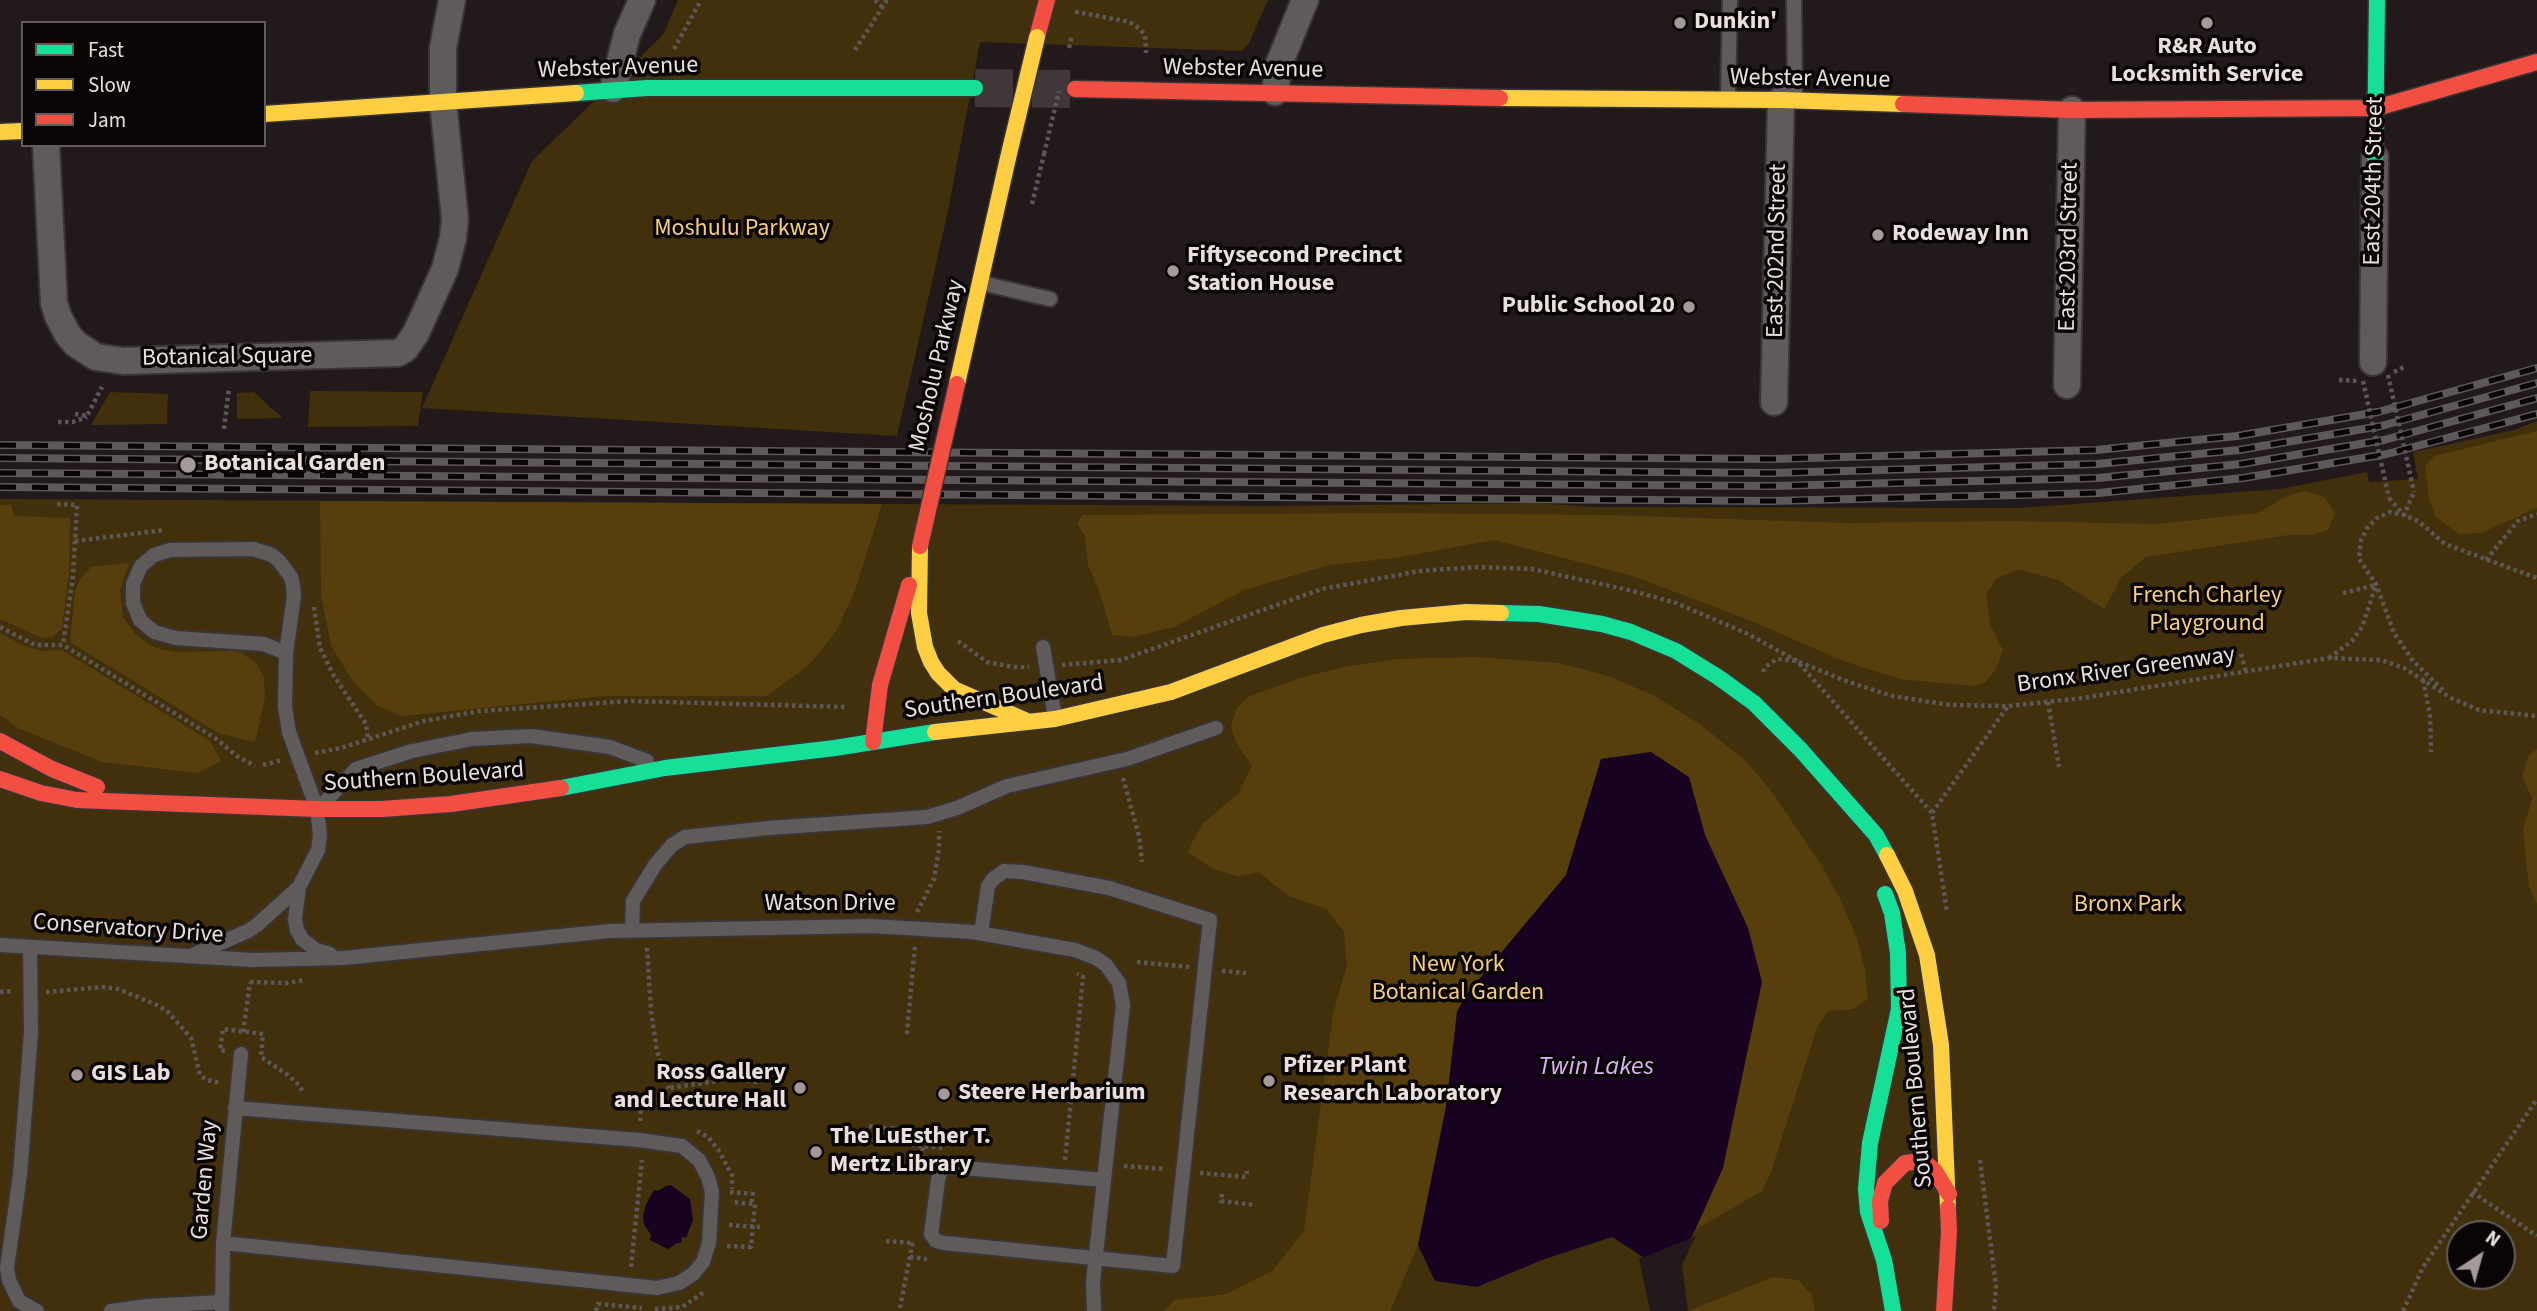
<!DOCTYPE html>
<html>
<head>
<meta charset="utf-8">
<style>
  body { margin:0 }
  #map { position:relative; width:2537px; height:1311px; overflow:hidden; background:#221a1a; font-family:"Source Sans 3",sans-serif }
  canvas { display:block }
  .legend { position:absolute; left:21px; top:21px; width:245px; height:126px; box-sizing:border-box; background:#090505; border:2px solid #635c5c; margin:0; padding:9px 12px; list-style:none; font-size:21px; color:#eadfdf }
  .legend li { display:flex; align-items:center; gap:14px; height:35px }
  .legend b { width:35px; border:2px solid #635c5c }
  .north { position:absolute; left:2446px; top:1220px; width:70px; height:70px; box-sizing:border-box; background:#090505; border:2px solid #635c5c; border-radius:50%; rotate:36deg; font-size:19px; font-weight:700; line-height:28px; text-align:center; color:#eadfdf }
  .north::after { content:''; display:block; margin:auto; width:24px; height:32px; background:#a49a9a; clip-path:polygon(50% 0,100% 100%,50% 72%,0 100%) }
</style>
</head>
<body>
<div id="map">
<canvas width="2537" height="1311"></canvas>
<ul class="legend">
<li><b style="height:9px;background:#16e098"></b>Fast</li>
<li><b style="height:9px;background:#ffcf43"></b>Slow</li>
<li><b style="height:9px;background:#f24e42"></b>Jam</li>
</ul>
<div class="north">N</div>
</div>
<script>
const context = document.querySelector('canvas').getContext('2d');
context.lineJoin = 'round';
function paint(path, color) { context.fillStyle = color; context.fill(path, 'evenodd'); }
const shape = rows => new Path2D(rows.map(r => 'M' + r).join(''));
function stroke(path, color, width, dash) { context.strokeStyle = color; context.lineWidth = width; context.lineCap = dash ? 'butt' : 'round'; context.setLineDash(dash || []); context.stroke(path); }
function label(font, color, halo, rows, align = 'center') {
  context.font = font + ' "Source Sans 3",sans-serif'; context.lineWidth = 7; context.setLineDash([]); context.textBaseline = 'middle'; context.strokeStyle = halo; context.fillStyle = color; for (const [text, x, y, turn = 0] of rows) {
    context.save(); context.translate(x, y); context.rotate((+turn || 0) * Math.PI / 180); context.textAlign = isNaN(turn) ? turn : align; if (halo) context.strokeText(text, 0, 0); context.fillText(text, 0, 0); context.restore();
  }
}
const green = shape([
  [678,0,1268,0,1249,43,1242,51,980,42,948,211,897,436,422,408,532,161,663,35],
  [310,391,423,392,418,426,308,427],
  [110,392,168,394,167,424,91,425],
  [254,392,271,408,283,418,237,419,237,393],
  [2537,421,2537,1311,0,1311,0,499,1270,506,1536,503,1595,507,2020,508,2280,489,2367,472,2369,482,2418,479,2413,452,2514,430],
  [2460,1234,2502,1234,2502,1276,2460,1276]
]);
const forest = shape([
  [2537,431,2537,508,2481,533,2459,534,2435,516,2429,498,2425,467,2434,456],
  [2305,491,2325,497,2335,514,2328,530,2311,535,2289,535,2146,557,2122,577,2104,609,2058,580,2018,569,1996,579,1986,595,1990,624,2003,650,1996,669,1986,682,1973,686,1900,679,1843,661,1754,622,1633,576,1494,540,1395,558,1329,565,1244,590,1174,627,1132,637,1112,635,1100,593,1088,565,1085,536,1077,523,1083,515,1384,513,1607,515,1847,523,2008,521,2157,524,2258,513,2285,497],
  [320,501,882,504,855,591,837,630,809,665,767,696,605,696,401,716,378,706,355,684,331,646,321,594],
  [0,505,11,505,14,516,70,518,69,572,62,629,52,637,42,638,0,619],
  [129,563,120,590,123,617,136,635,155,648,177,652,238,651,256,663,264,678,265,698,255,742,218,733,70,642,75,591,80,580,91,567],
  [0,633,22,645,41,651,62,650,210,741,221,761,198,773,102,762,20,729,0,715],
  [1477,657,1558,663,1608,676,1655,696,1701,725,1746,761,1772,792,1818,860,1840,898,1856,936,1865,969,1868,999,1853,1009,1828,1011,1817,1028,1771,1172,1762,1191,1695,1230,1723,1168,1748,928,1705,835,1689,777,1601,759,1566,875,1465,996,1457,1012,1446,1107,1418,1245,1390,1311,1164,1311,1175,1300,1226,1294,1272,1271,1304,1231,1333,1014,1347,965,1344,932,1326,909,1287,895,1259,872,1238,876,1214,869,1187,852,1202,824,1239,793,1252,766,1236,743,1231,726,1237,708,1250,696,1303,677,1349,666,1397,659],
  [2537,749,2537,904,2529,887,2523,829,2532,799,2522,776,2529,755],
  [1773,1277,1798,1280,1812,1295,1815,1311,1688,1311]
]);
const water = shape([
  [1651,752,1689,777,1705,835,1748,928,1762,982,1723,1168,1695,1230,1653,1311,1643,1257,1612,1237,1542,1260,1477,1287,1435,1281,1418,1245,1446,1107,1457,1012,1465,996,1566,875,1601,759],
  [671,1185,690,1199,693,1220,686,1238,682,1237,681,1243,677,1243,668,1249,650,1240,651,1235,644,1224,643,1216,646,1204,654,1190,658,1191,666,1186]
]);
const pier = shape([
  [1696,1236,1682,1265,1688,1311,1650,1311,1639,1259]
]);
const secondaryTunnel = shape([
  [975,88,1075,89]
]);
const path = shape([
  [875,0,882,7],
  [1077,14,1077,12,1130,22,1140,29,1145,35,1146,53],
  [674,49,701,0],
  [855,50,887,0],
  [1032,204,1044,154],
  [2394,372,2406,366],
  [2339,380,2359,381],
  [75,414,87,416,102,387],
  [58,422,73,422,87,417],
  [224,429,229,387],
  [2389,498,2404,515,2414,492],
  [57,504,77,505,73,576,63,645],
  [75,541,165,530],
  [2486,560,2518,521,2537,514],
  [2343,593,2375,585],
  [314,607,320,648,334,676,366,724,368,739],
  [0,627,35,645,63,645,215,738,237,756,255,766],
  [958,641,987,662,1013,667,1029,667],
  [2241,654,2246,672],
  [2329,658,2352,641,2362,627,2376,585],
  [1062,665,1121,660,1322,589,1420,571,1477,567,1532,569,1633,591,1676,603,1748,634,1797,661,1932,813,1947,912],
  [1763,672,1765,667,1777,659,1797,661,1843,680,1892,696,1950,705,2009,706,2082,698,2329,658,2381,660,2404,668,2451,698,2479,710,2537,716],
  [2423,680,2430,715,2431,752],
  [2443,690,2413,661,2394,633,2376,584,2359,559,2361,540,2367,528,2377,518,2390,512,2404,515,2418,521,2445,544,2537,578],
  [2048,702,2059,767],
  [315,753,341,748,424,721,480,711,630,701,846,707],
  [263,765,282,760],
  [1123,778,1139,836,1142,862],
  [1932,813,2008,706],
  [917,912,934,879,939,849,939,831],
  [647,948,651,1011,657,1051,669,1088],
  [1137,962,1189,967],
  [1222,971,1246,973],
  [250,982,287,983,304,980],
  [0,992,13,991],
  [46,992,103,987,118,989,157,1005,168,1012,191,1038,200,1075,207,1080,220,1083],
  [243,1032,250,982],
  [907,1034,915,945],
  [225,1051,220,1050,223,1029,263,1034,261,1057,288,1075,299,1085,304,1094],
  [640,1121,641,1108,669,1088,732,1079,758,1082],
  [869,1126,892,1129],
  [697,1131,708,1137,719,1151,732,1175,732,1189],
  [864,1135,871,1140,923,1146],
  [891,1142,893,1126],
  [1065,1160,1083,977,1077,974],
  [1980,1160,1996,1287,1994,1311],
  [921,1165,923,1146,945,1148],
  [1124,1166,1164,1169],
  [1200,1173,1246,1177,1247,1171],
  [730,1192,753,1194,752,1201,754,1203],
  [2472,1192,2537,1236],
  [1222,1194,1221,1201,1256,1205],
  [729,1225,760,1227],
  [886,1241,912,1243],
  [727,1246,751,1247,755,1204,731,1202],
  [910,1257,927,1259],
  [631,1267,642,1160],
  [900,1308,913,1240],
  [655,1309,682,1307,704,1292],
  [596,1311,598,1304,642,1308],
  [2403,1311,2423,1267,2537,1099]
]);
const lane = shape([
  [1794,0,1795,99],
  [1728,97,1730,0],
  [981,283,1050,299],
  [1043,647,1055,717],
  [325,802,356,769,412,751,472,739,531,736,610,747,647,761],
  [299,887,295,919,297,930,302,939,316,950,330,954],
  [632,931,633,901,655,865,672,845,685,837,769,828,927,817,957,808,1007,786,1127,759,1216,728],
  [981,933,988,886,993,879,1004,871,1023,872,1109,888,1210,920,1173,1266,944,1243,936,1241,931,1234,938,1180,940,1172,944,1169,952,1167,1104,1180],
  [0,945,253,960,343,958,610,931,871,926,973,932,1075,950,1096,958,1106,965,1119,983,1123,1005,1093,1282,1094,1311],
  [30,947,31,1032,20,1175,7,1268,9,1280,19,1301,37,1311],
  [193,955,248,931,257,925,299,887,318,850,320,835,317,809,289,732,285,707,286,653,294,596,293,585,291,577,279,561,272,555,253,549,170,550,154,555,141,566,133,584,133,603,140,620,154,632,176,638,264,644,286,653],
  [223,1243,657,1288,679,1283,693,1274,703,1262,709,1243,712,1192,708,1177,699,1160,682,1146,639,1140,235,1108],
  [111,1311,148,1306,221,1302],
  [222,1311,223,1243,241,1054]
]);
const street = shape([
  [613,89,627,34,642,0],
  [1275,92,1279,64,1305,0],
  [46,145,54,303,58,316,68,335,76,344,96,357,123,361,398,353,405,349,416,333,445,269,453,238,455,219,443,102,443,48,452,0],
  [2373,362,2375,157],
  [2067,385,2072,110],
  [1774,402,1781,100]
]);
const fast = shape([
  [576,93,647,88,975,88],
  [2375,157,2377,0],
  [1501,613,1539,614,1602,624,1631,632,1676,651,1718,677,1754,703,1800,749,1876,835,1887,855],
  [561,788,665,768,835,748,935,732],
  [1885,894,1892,913,1898,953,1899,1009,1870,1143,1866,1189,1868,1212,1884,1260,1893,1311]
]);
const slow = shape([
  [1500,98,1781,100,1903,104],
  [264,114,576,93],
  [0,132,23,131],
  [957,384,1008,158],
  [920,546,919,613,925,647,931,662,938,673,954,689,1025,720],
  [935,732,1055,719,1171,692,1323,635,1361,625,1401,618,1466,612,1501,613],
  [1887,855,1905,891,1927,955,1941,1045,1948,1208]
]);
const jam = shape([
  [1037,37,1047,0],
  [1075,89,1500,98],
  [1903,104,2072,110,2376,108,2537,62],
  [0,741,52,769,97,787],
  [873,742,880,685,909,585],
  [0,779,41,793,77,800,317,809,382,809,451,804,561,788],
  [1881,1221,1880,1201,1885,1183,1905,1163,1921,1161,1928,1165,1935,1171,1949,1194],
  [1944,1311,1949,1232,1948,1208]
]);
const rail = shape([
  [0,445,1772,459,2096,450,2237,436,2378,412,2537,368],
  [0,458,1772,473,2097,464,2239,450,2381,426,2537,383],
  [0,473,1772,486,2098,478,2241,464,2384,440,2537,398],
  [0,487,1772,501,2099,493,2243,478,2387,454,2537,414]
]);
const pathBridge = shape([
  [1069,48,1072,35],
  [1044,154,1059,91],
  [2388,375,2414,492],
  [2363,381,2389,498]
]);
const slowBridge = shape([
  [1008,158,1037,37]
]);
const jamBridge = shape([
  [920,546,957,384]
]);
const markers = [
  [1680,23,7,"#a49a9a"],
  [2207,23,7,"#a49a9a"],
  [1878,235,7,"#a49a9a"],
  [1173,271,7,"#a49a9a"],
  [1689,307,7,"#a49a9a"],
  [188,465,9,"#a49a9a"],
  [77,1075,7,"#a49a9a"],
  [1269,1081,7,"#a49a9a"],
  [800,1088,7,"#a49a9a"],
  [944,1094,7,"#a49a9a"],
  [816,1152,7,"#a49a9a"]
];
const poiNames = [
  ["Dunkin'",1694,23],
  ["R&R Auto",2207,48,"center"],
  ["Locksmith Service",2207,76,"center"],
  ["Rodeway Inn",1892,235],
  ["Fiftysecond Precinct",1187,257],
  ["Station House",1187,285],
  ["Public School 20",1675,307,"right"],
  ["Botanical Garden",204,465],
  ["Pfizer Plant",1283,1067],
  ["Research Laboratory",1283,1095],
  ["Ross Gallery",786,1074,"right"],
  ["and Lecture Hall",786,1102,"right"],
  ["GIS Lab",91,1075],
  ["Steere Herbarium",958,1094],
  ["The LuEsther T.",830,1138],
  ["Mertz Library",830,1166]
];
const streetNames = [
  ["Webster Avenue",618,69,-2],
  ["Webster Avenue",1243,70,1],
  ["Webster Avenue",1810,80,1],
  ["East 204th Street",2375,181,-89],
  ["East 203rd Street",2070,247,-89],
  ["East 202nd Street",1778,251,-89],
  ["Botanical Square",227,358,-1],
  ["Mosholu Parkway",938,366,-77],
  ["Bronx River Greenway",2126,671,-8],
  ["Southern Boulevard",1004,698,-8],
  ["Southern Boulevard",424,778,-4],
  ["Watson Drive",830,905],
  ["Conservatory Drive",128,930,4],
  ["Southern Boulevard",1917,1088,-95],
  ["Garden Way",206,1180,-85]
];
const parkNames = [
  ["Moshulu Parkway",742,230],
  ["French Charley",2207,597],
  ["Playground",2207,625],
  ["Bronx Park",2128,906],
  ["New York",1458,966],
  ["Botanical Garden",1458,994]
];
const waterNames = [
  ["Twin Lakes",1596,1068]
];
paint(green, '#41300b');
paint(forest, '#563f0c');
paint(water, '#180222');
paint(pier, '#221a1a');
stroke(secondaryTunnel, '#403838', 38, [38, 19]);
stroke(lane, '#3b3435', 18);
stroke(street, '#3b3435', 30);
stroke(fast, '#3b3435', 19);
stroke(slow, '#3b3435', 19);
stroke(jam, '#3b3435', 19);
stroke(path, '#5c5656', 4.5, [3.5, 3.5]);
stroke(lane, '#605b5b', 14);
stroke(street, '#605b5b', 26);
stroke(fast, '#16e098', 16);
stroke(slow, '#ffcf43', 16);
stroke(jam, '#f24e42', 16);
stroke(rail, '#5e5959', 8);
stroke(rail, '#090505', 5, [16]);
stroke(slowBridge, '#3b3435', 19, []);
stroke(jamBridge, '#3b3435', 19, []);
stroke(pathBridge, '#5c5656', 4.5, [3.5, 3.5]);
stroke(slowBridge, '#ffcf43', 16);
stroke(jamBridge, '#f24e42', 16);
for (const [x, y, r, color] of markers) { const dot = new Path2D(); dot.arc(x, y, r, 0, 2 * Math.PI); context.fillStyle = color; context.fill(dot); stroke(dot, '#090505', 2.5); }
label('bold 24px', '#eadfdf', '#090505', poiNames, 'left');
label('24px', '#eadfdf', '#090505', streetNames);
label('24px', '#f7ce7f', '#090505', parkNames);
label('italic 26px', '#dcb0f7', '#090505', waterNames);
</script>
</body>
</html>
